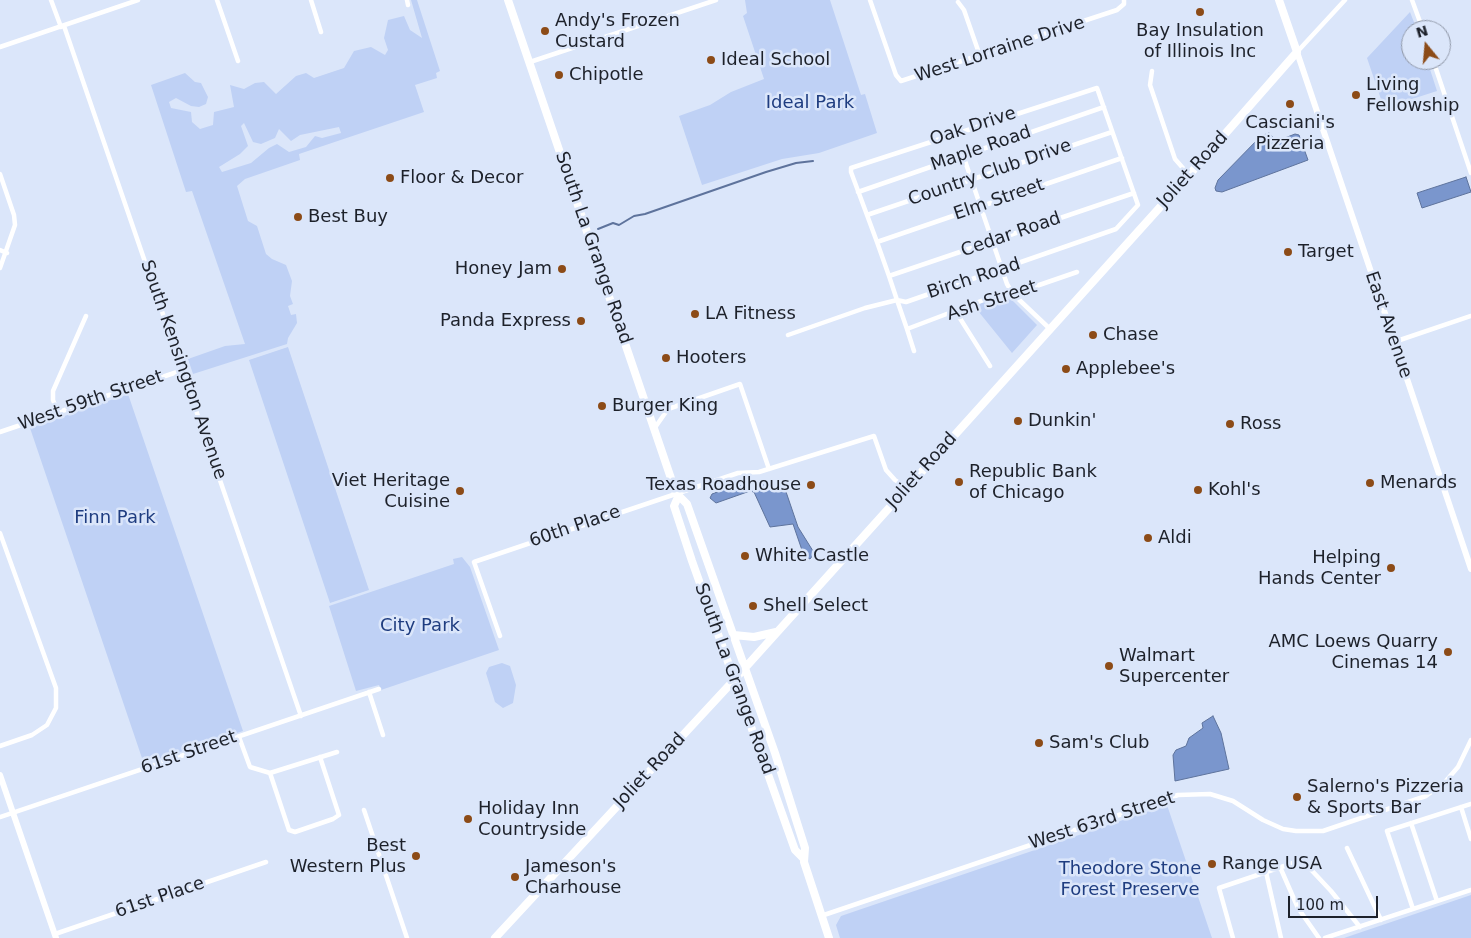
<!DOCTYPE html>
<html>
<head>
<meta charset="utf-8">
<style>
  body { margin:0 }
  #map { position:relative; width:1471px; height:938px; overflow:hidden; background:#dbe6fa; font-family:"DejaVu Sans",sans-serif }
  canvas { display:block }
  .north { position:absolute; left:1401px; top:20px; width:50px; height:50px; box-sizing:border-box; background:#dbe6fa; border:1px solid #8f97a7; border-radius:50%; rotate:343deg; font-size:14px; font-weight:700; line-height:20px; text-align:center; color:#1d212a }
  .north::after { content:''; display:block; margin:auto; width:18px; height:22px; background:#8c4b17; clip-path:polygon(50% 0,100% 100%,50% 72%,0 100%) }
  .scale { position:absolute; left:1288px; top:896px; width:90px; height:22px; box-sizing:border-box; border:2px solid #1d212a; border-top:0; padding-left:6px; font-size:15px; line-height:18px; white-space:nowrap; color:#1d212a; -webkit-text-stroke:4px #dbe6fa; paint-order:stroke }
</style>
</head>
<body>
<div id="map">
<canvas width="1471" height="938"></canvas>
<div class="north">N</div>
<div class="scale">100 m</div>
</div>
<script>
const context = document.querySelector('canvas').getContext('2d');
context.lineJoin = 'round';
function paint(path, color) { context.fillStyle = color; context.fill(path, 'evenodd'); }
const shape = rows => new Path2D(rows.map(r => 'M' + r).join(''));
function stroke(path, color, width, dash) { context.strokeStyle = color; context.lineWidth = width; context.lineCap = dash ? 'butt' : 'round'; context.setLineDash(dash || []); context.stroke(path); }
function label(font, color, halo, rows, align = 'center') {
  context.font = font + ' "DejaVu Sans",sans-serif'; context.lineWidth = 5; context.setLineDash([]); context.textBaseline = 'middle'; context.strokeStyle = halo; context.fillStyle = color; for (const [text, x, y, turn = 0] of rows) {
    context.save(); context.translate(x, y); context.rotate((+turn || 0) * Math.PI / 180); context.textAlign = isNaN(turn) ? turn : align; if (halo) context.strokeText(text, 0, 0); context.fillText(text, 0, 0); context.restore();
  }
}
const green = shape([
  [411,0,417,0,440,71,436,73,437,78,415,85,424,112,299,154,300,160,245,179,237,186,248,221,257,226,266,254,272,259,286,265,292,281,290,296,293,304,288,306,291,315,296,314,297,323,288,338,287,344,193,374,188,359,225,346,245,344,192,191,186,192,151,85,185,73,195,82,201,83,208,97,206,104,199,107,191,106,176,98,169,102,171,108,191,112,192,122,200,129,213,125,214,112,234,107,230,85,244,89,255,83,264,82,276,94,296,76,306,73,314,78,344,68,354,51,371,47,385,55,388,50,384,38,388,20,404,16,410,30,422,38],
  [244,123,253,142,261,144,275,138,279,129,291,141,300,135,339,127,341,133,322,138,315,136,306,147,289,152,277,144,269,148,251,163,222,172,219,167,240,154,248,146,241,126],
  [745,0,830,0,861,95,865,94,877,133,819,153,782,159,702,185,679,116,710,105,731,92,764,79,743,16,747,13],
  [1410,12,1417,30,1411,30,1411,60,1427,60,1437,91,1384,108,1367,58],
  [997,297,1012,300,1037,325,1012,353,974,306],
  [288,347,369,590,330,603,249,360],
  [128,394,243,731,144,764,30,428],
  [462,557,470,567,499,650,381,690,379,685,356,691,329,606,454,564,453,559],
  [502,663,510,666,516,685,513,703,503,708,495,702,486,673,489,667],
  [1167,805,1212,938,840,938,836,925,841,916],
  [1471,895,1471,938,1344,938]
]);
const water = shape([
  [1269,133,1277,141,1295,134,1299,135,1308,160,1222,192,1216,191,1215,188,1218,180,1261,136,1269,133],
  [1466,177,1471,192,1422,208,1417,193,1466,177],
  [782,480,798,527,813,551,813,555,810,559,804,556,793,524,770,527,754,492,750,491,716,503,710,498,712,494,733,486,768,484,782,480],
  [1213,716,1221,733,1229,769,1175,781,1173,755,1176,750,1186,746,1189,738,1203,728,1202,723,1213,716]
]);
const stream = shape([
  [598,229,613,223,619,225,634,216,645,214,766,172,796,163,813,161]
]);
const street = shape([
  [51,0,61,27],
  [217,0,238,61],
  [311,0,321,32],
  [407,0,408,5],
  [870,0,896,75,901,81,1117,10,1124,4,1124,0],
  [1412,0,1423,30],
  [958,2,964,10,980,56],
  [64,26,301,716],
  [0,47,138,0],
  [1297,52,1345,0],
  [1433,60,1471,173],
  [530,62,716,0],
  [1152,71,1150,85,1175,159,1189,175],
  [963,155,1007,284,1013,294,1050,329],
  [0,174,14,215,15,225,0,268],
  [858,192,1104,107],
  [867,215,1112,132],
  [877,242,1122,158],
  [0,250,7,253],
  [889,276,1134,193],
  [956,312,990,366],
  [907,329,1002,293,1013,294,1077,272],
  [788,335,865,308,897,300,906,302,1116,229,1138,205,1097,88,851,168,851,172,867,215,877,242,889,276,897,300,907,329,914,351],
  [1394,342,1471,316],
  [645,401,668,409],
  [58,413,53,400,53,391,86,316],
  [654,429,668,409,740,384,769,469],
  [0,432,183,370],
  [0,533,56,688,56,708,47,725,32,735,0,746],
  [500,636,474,562,738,473,759,472,874,436,886,470,895,480,907,488],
  [369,692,383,735],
  [239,737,250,767,270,773,337,752],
  [270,773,289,830,295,832,333,819,339,815,320,757],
  [1461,807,1471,839],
  [364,810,407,938],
  [0,817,379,689],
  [1411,823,1437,901],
  [1347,848,1381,920],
  [1280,867,1298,908,1319,938],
  [1266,872,1281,938],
  [1413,909,1387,831,1471,804],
  [821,916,1178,795,1210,794,1233,801,1263,820,1283,829,1296,831,1323,831,1426,796,1445,782,1458,767,1471,740],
  [55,934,266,862],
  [1233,938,1219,888,1302,860,1331,891,1360,927],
  [1325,938,1471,890]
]);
const secondary = shape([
  [1297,52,1471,569],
  [0,775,56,938]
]);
const primary = shape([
  [508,0,676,493,687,504,775,753,805,848,804,862,829,938],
  [678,497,674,506,692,561,795,850,803,858],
  [734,635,754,637,776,632],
  [495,938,735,679,1189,175,1297,52,1279,0]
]);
const markers = [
  [1200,12,5,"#8c4b17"],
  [545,31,5,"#8c4b17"],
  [711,60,5,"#8c4b17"],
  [559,75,5,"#8c4b17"],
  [1356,95,5,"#8c4b17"],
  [1290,104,5,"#8c4b17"],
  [390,178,5,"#8c4b17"],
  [298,217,5,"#8c4b17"],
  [1288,252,5,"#8c4b17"],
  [562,269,5,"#8c4b17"],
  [695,314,5,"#8c4b17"],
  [581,321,5,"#8c4b17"],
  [1093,335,5,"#8c4b17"],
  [666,358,5,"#8c4b17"],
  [1066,369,5,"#8c4b17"],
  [602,406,5,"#8c4b17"],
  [1018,421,5,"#8c4b17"],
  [1230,424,5,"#8c4b17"],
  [959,482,5,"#8c4b17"],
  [1370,483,5,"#8c4b17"],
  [811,485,5,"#8c4b17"],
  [1198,490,5,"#8c4b17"],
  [460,491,5,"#8c4b17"],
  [1148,538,5,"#8c4b17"],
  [745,556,5,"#8c4b17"],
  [1391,568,5,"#8c4b17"],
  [753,606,5,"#8c4b17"],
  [1448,652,5,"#8c4b17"],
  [1109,666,5,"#8c4b17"],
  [1039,743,5,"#8c4b17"],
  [1297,797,5,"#8c4b17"],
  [468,819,5,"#8c4b17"],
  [416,856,5,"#8c4b17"],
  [1212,864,5,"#8c4b17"],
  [515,877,5,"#8c4b17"]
];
const poiNames = [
  ["Andy's Frozen",555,21],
  ["Custard",555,42],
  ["Bay Insulation",1200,31,"center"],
  ["of Illinois Inc",1200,52,"center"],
  ["Ideal School",721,60],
  ["Chipotle",569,75],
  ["Living",1366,85],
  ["Fellowship",1366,106],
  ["Casciani's",1290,123,"center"],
  ["Pizzeria",1290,144,"center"],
  ["Floor & Decor",400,178],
  ["Best Buy",308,217],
  ["Target",1298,252],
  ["Honey Jam",552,269,"right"],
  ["LA Fitness",705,314],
  ["Panda Express",571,321,"right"],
  ["Chase",1103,335],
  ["Hooters",676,358],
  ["Applebee's",1076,369],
  ["Burger King",612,406],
  ["Dunkin'",1028,421],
  ["Ross",1240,424],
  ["Republic Bank",969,472],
  ["of Chicago",969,493],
  ["Viet Heritage",450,481,"right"],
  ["Cuisine",450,502,"right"],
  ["Menards",1380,483],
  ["Texas Roadhouse",801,485,"right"],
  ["Kohl's",1208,490],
  ["Aldi",1158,538],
  ["White Castle",755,556],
  ["Helping",1381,558,"right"],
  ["Hands Center",1381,579,"right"],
  ["Shell Select",763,606],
  ["AMC Loews Quarry",1438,642,"right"],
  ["Cinemas 14",1438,663,"right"],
  ["Walmart",1119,656],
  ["Supercenter",1119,677],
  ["Sam's Club",1049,743],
  ["Salerno's Pizzeria",1307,787],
  ["& Sports Bar",1307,808],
  ["Holiday Inn",478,809],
  ["Countryside",478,830],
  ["Best",406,846,"right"],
  ["Western Plus",406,867,"right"],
  ["Range USA",1222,864],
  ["Jameson's",525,867],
  ["Charhouse",525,888]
];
const streetNames = [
  ["West Lorraine Drive",1000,50,-18],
  ["Oak Drive",973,127,-18],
  ["Maple Road",981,149,-19],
  ["Joliet Road",1193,170,-48],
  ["Country Club Drive",990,173,-19],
  ["Elm Street",999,200,-19],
  ["Cedar Road",1011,235,-19],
  ["South La Grange Road",593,248,71],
  ["Birch Road",974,279,-18],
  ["Ash Street",992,301,-18],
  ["East Avenue",1388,325,71],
  ["South Kensington Avenue",183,370,71],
  ["West 59th Street",91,401,-19],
  ["Joliet Road",922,471,-48],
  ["60th Place",575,527,-19],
  ["South La Grange Road",734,679,70],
  ["61st Street",189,753,-19],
  ["Joliet Road",650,771,-47],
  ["West 63rd Street",1102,821,-18],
  ["61st Place",160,898,-19]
];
const parkNames = [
  ["Ideal Park",810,103],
  ["Finn Park",115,518],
  ["City Park",420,626],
  ["Theodore Stone",1130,869],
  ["Forest Preserve",1130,890]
];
paint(green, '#bfd1f5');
paint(water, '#7a96cd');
stroke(water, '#5e739c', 1);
stroke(stream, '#5e739c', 2);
stroke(street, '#fff', 4.5);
stroke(secondary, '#fff', 6);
stroke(primary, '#fff', 8);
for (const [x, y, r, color] of markers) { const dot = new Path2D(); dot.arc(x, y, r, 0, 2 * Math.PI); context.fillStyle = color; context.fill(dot); stroke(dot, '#dbe6fa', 2); }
label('18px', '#1d212a', '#dbe6fa', poiNames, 'left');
label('18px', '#1d212a', '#dbe6fa', streetNames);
label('18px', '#1f3d80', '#dbe6fa', parkNames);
</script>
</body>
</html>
